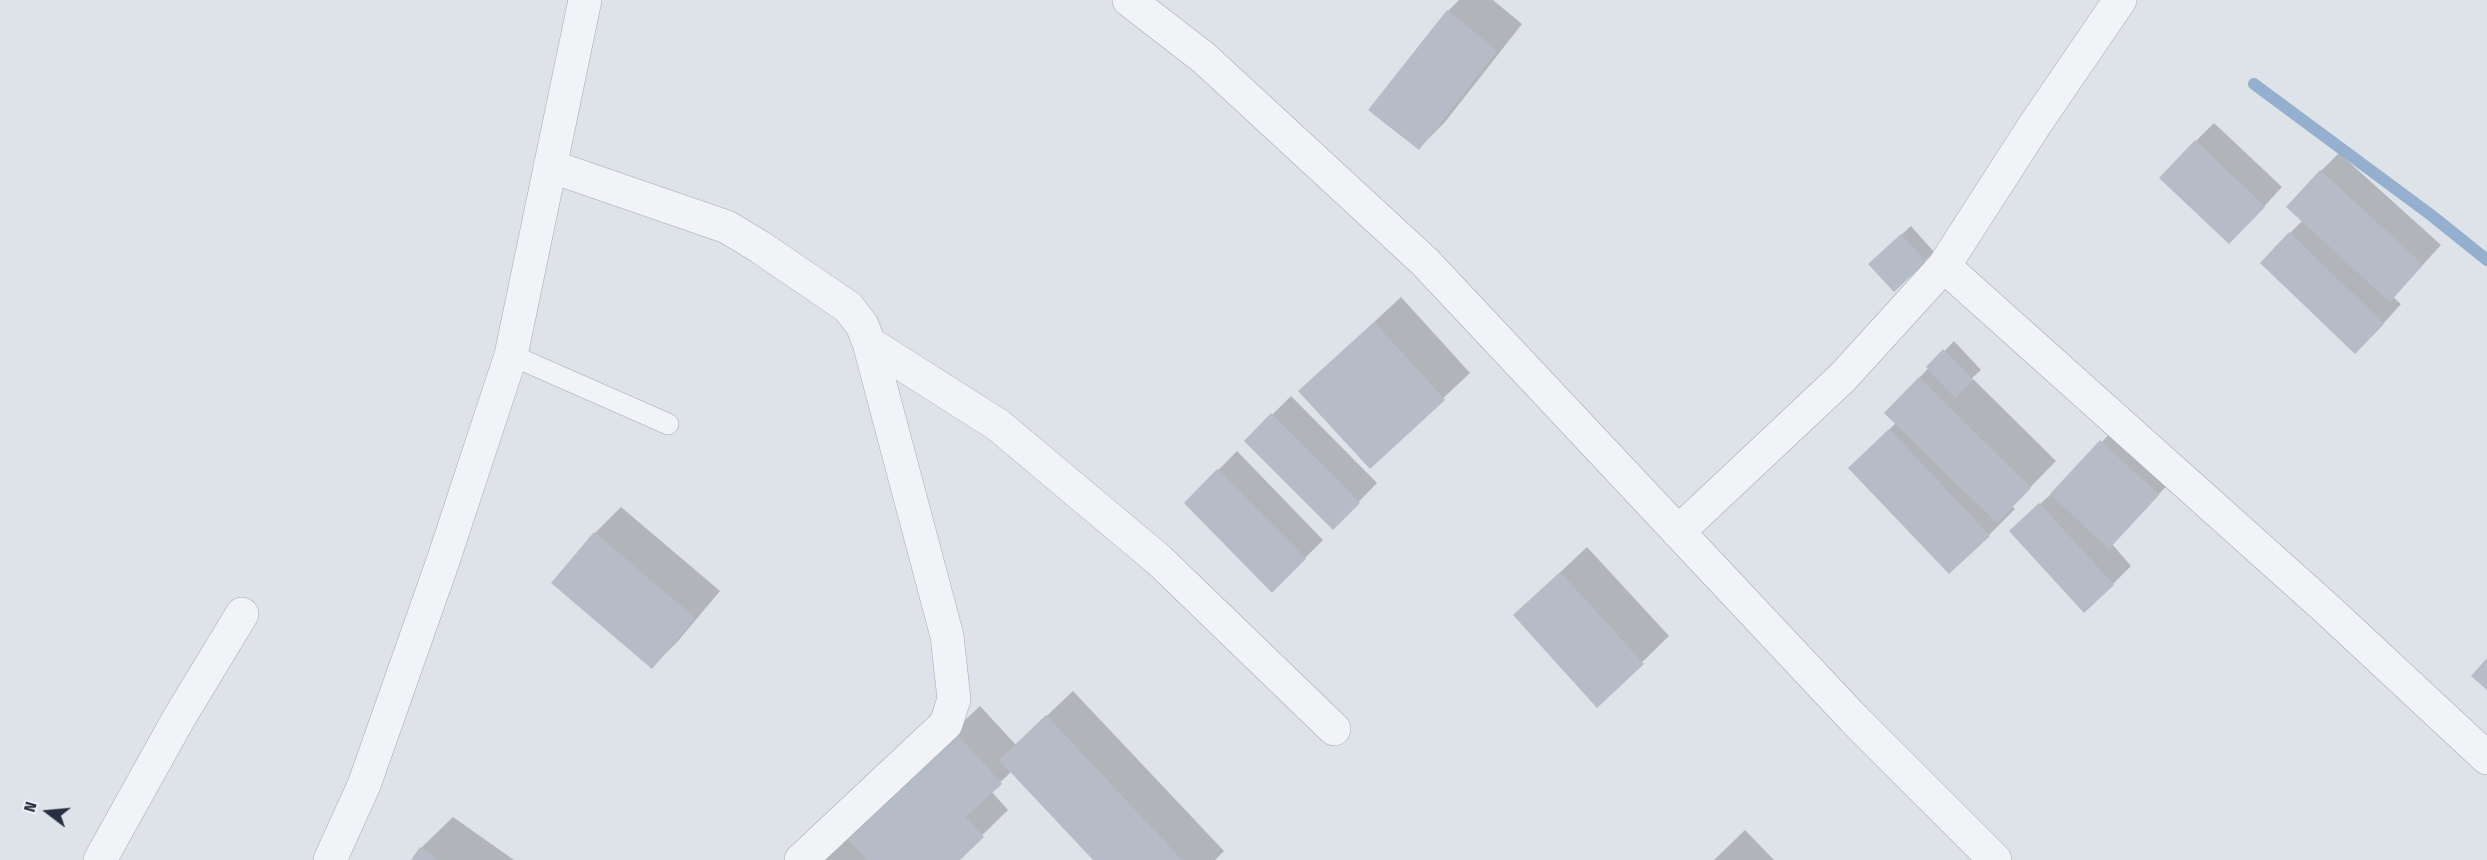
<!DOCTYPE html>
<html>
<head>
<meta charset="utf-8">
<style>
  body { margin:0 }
  #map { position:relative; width:2487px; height:860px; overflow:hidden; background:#dee3e9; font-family:"Fira Sans Condensed",sans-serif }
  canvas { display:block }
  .north { position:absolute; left:18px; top:782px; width:60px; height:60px; -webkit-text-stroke:4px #eef2f7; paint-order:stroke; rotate:286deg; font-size:16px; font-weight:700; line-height:24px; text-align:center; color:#263042 }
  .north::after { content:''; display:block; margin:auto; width:21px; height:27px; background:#263042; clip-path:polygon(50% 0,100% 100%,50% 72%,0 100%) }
</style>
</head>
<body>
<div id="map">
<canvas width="2487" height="860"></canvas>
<div class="north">N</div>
</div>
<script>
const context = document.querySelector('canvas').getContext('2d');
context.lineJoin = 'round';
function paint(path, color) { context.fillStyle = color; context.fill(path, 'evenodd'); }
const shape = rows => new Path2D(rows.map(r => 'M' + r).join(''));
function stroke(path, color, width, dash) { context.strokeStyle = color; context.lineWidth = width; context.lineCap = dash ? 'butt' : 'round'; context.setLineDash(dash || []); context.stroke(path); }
const shadow = shape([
  [1459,0,1493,0,1522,24,1445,122,1419,148,1448,11],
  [2214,123,2282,187,2248,224,2196,141],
  [2339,153,2441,245,2393,297,2401,304,2374,334,2290,233,2303,220,2321,171],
  [1911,226,1934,252,1894,290,1879,255],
  [1401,297,1470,373,1370,467,1300,391],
  [1954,341,1981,370,1972,378,2056,461,2012,506,2015,509,1989,535,1876,442,1897,422,1887,412],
  [1291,396,1377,483,1333,528,1246,441],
  [2120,423,2176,476,2112,544,2131,566,2113,584,2030,513,2059,487],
  [1237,451,1323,540,1272,591,1186,503],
  [621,507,720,591,678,641,652,667,595,533],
  [1587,547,1669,636,1597,706,1515,615],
  [1073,691,1224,851,1215,860,1095,860,1012,771,991,791,1008,810,957,860,821,860,871,808,980,706,1016,745],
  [453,817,514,860,413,860,421,848],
  [1745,830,1774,860,1714,860]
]);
const stream = shape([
  [2254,84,2431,215,2487,260]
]);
const building = shape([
  [1447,10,1497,51,1419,150,1368,110],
  [2195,140,2265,207,2229,244,2159,178],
  [2320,170,2423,265,2390,302,2286,207],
  [2289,232,2384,324,2355,354,2260,263],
  [1901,234,1926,262,1894,292,1868,264],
  [1374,322,1445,400,1370,469,1298,391],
  [1943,349,1973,380,1955,398,1926,367],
  [1919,377,2031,488,1997,523,1884,413],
  [1271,413,1360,503,1333,530,1244,441],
  [1889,429,1990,536,1949,574,1848,468],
  [2100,440,2159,495,2109,549,2050,494],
  [1217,469,1306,559,1272,593,1184,503],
  [2039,503,2114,585,2084,613,2009,531],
  [594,532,695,618,652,669,551,583],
  [1560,572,1644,664,1597,708,1513,615],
  [2487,658,2487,690,2471,676],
  [1046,715,1182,860,1093,860,999,760],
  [954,731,1002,784,965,817,984,837,960,860,868,860,843,834],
  [420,847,438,860,411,860]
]);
const service = shape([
  [511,355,668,424]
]);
const minor = shape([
  [1129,0,1204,58,1425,262,1854,719,1995,860],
  [550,166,727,227,760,247,848,307,862,325,869,343,947,636,954,699,946,724,801,860],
  [1944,266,2327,609,2487,758],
  [869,343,998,425,1159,560,1334,729],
  [1678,532,1843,377,1944,266,2034,126,2120,0],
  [100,860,179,718,242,614],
  [330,860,364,785,443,561,511,355,585,0]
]);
paint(shadow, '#0003');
stroke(stream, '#95b0ce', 12);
paint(building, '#b5bcc7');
stroke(service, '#a3aab4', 22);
stroke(minor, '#a3aab4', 34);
stroke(service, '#f1f3f7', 21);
stroke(minor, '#f1f3f7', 33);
</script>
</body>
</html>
